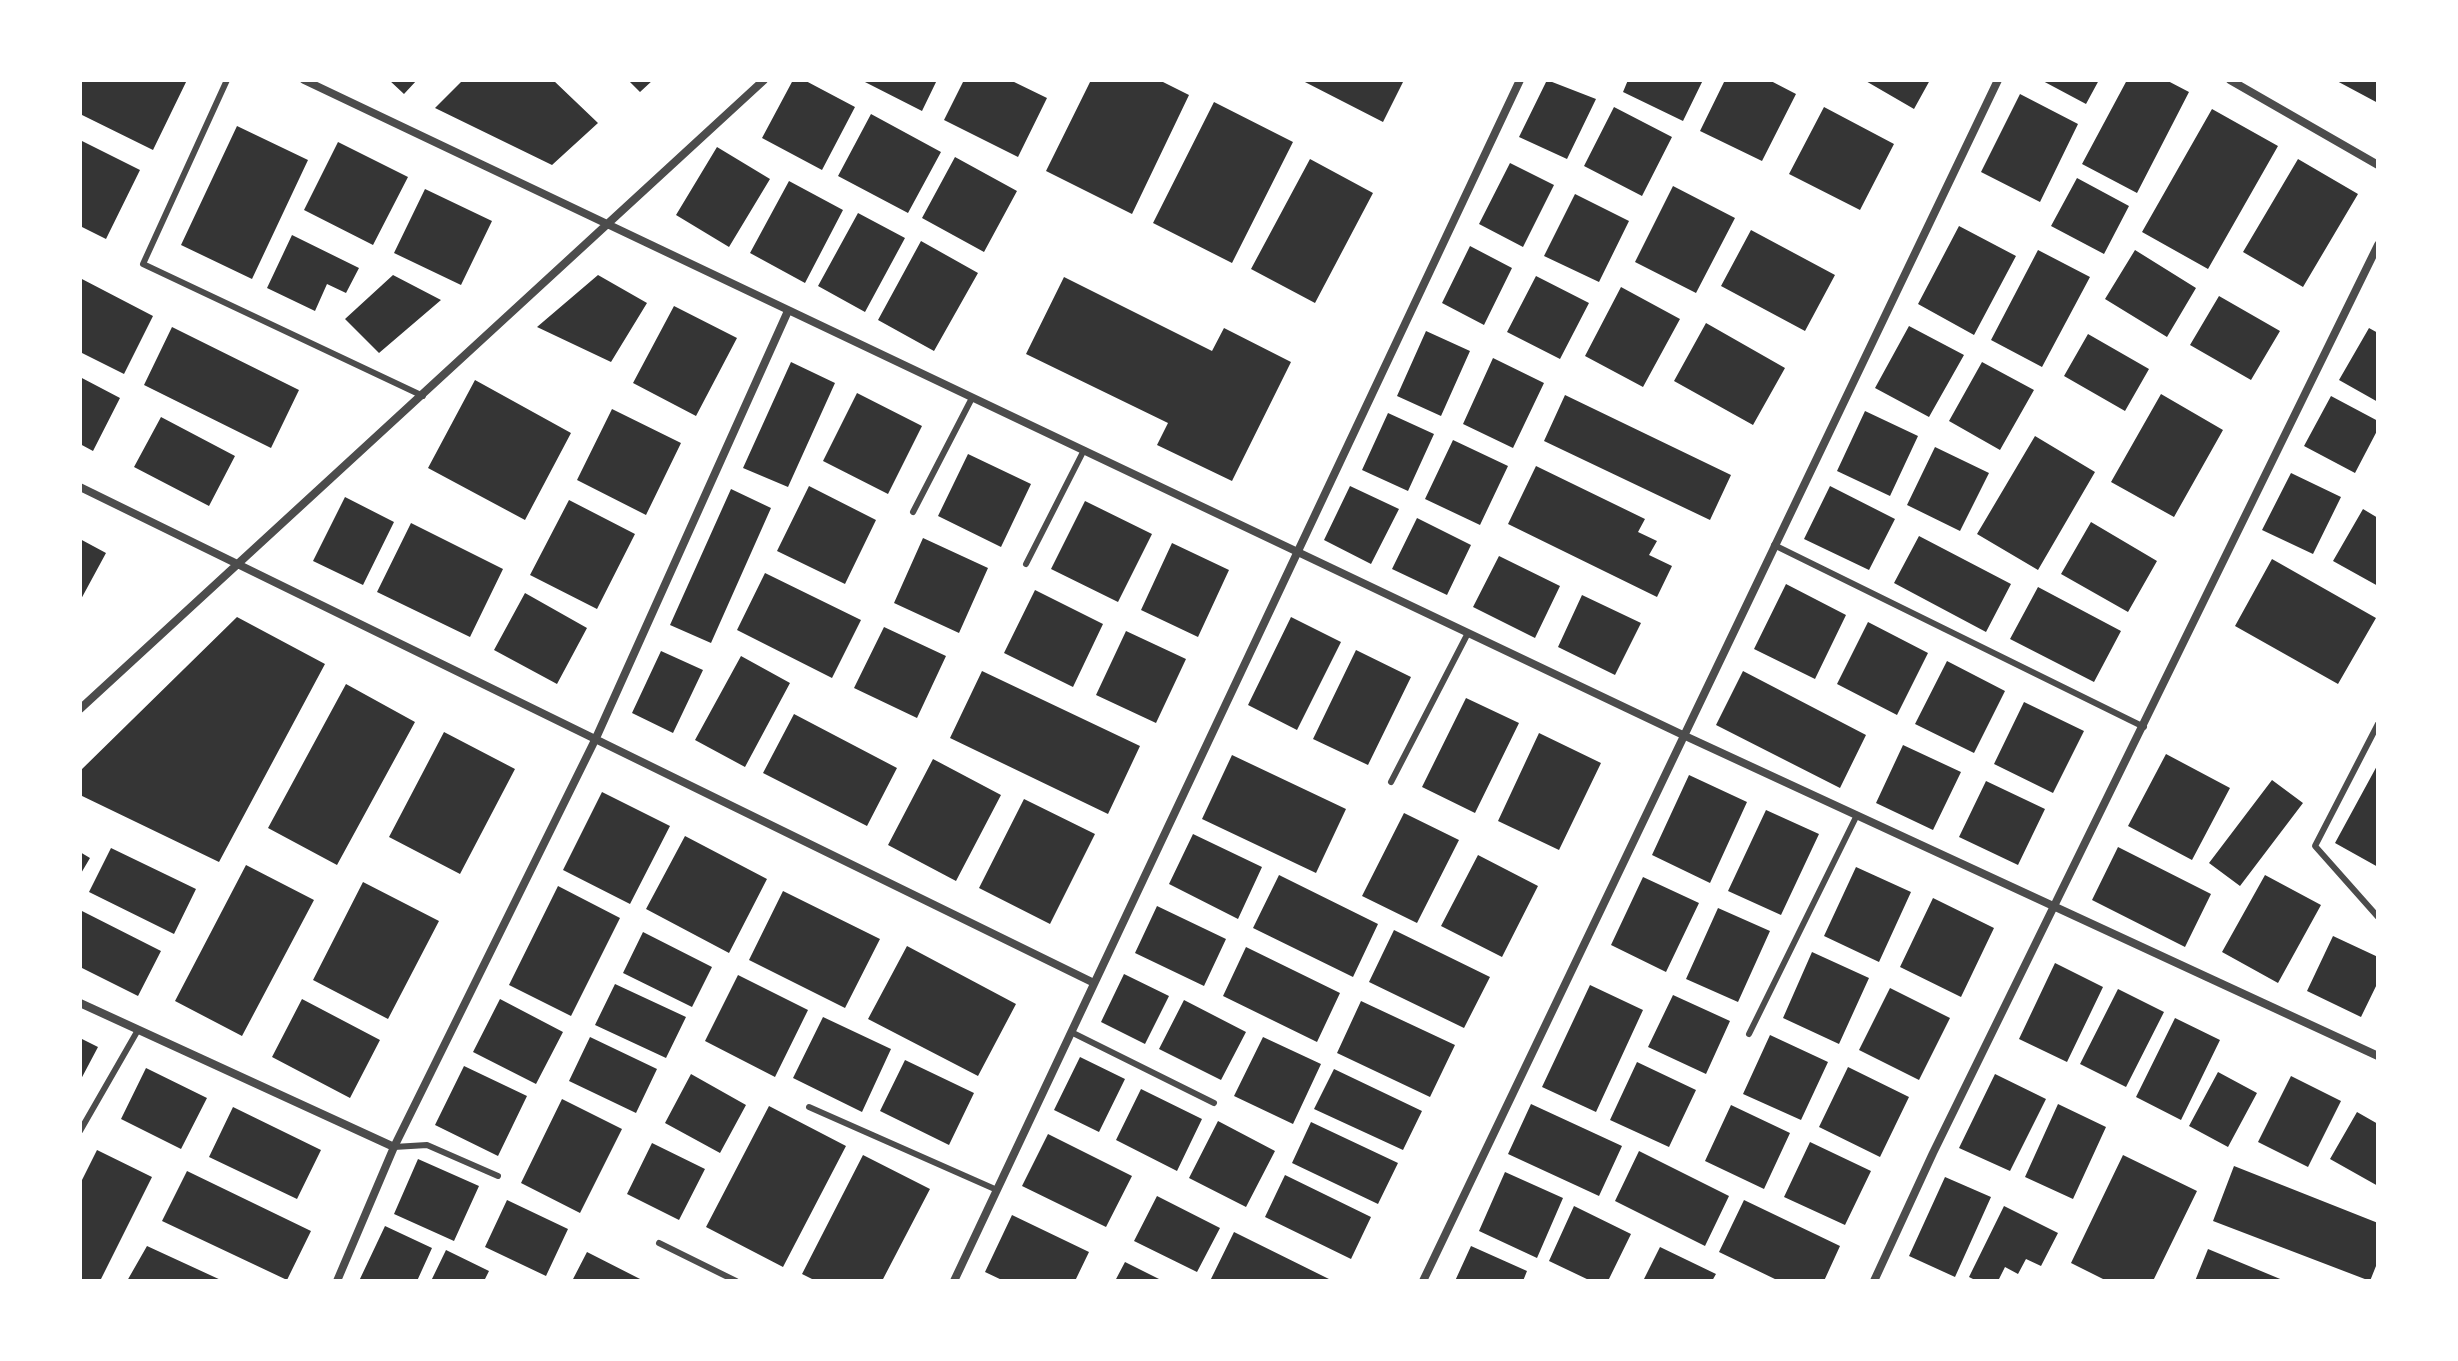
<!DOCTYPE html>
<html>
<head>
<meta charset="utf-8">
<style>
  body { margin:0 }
  #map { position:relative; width:2458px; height:1361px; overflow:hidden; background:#fff; font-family:Inter,sans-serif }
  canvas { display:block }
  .frame { position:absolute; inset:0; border:82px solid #fff; pointer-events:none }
</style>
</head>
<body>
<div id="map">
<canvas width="2458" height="1361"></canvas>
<div class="frame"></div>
</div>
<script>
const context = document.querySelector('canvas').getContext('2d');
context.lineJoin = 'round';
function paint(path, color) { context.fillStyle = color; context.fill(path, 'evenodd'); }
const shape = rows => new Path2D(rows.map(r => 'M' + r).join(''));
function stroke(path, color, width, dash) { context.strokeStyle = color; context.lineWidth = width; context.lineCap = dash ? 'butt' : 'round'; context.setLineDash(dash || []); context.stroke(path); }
const building = shape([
  [80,80,187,80,153,150,80,114],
  [389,80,417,80,404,94],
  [463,80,553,80,598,123,552,165,435,108],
  [628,80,653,80,640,92],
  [793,80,804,80,855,107,822,170,762,138],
  [861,80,937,80,922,111],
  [964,80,1010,80,1047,98,1018,157,944,120],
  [1091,80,1159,80,1189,95,1132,214,1046,171],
  [1301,80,1404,80,1383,122],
  [1547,80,1596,99,1567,159,1519,137],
  [1628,80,1703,80,1683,121,1623,92],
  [1725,80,1769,80,1796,94,1762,161,1700,131],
  [1864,80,1930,80,1914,109],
  [2041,80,2099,80,2086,104],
  [2127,80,2166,80,2189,92,2137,193,2082,164],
  [2335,80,2378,80,2378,103],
  [2020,94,2078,124,2040,202,1981,172],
  [1214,102,1293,142,1232,263,1153,223],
  [1614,107,1672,137,1642,196,1584,166],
  [1824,107,1894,144,1860,210,1789,174],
  [2212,109,2278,146,2208,269,2142,232],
  [871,114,941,152,908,213,838,176],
  [237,126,308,160,252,279,181,245],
  [80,140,140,170,106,239,80,226],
  [338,142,408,177,373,245,304,210],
  [717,147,770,179,729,247,676,215],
  [955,157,1017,191,984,252,922,218],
  [1310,159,1373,193,1315,303,1251,269],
  [2298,159,2358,194,2303,287,2243,252],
  [1510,163,1554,185,1523,247,1479,224],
  [2077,178,2129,206,2104,254,2051,226],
  [789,181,843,210,805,283,750,253],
  [1673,186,1735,218,1696,293,1635,262],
  [425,189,492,221,461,285,394,253],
  [1575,194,1629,221,1599,282,1544,256],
  [858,213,905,238,865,312,818,286],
  [1959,226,2016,256,1974,335,1918,304],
  [1751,230,1835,275,1805,331,1721,286],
  [292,235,359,268,346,293,327,284,315,311,267,288],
  [921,241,978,273,934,351,878,320],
  [1470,246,1512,268,1484,325,1442,303],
  [2038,250,2090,277,2042,367,1991,340],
  [2135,250,2196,288,2167,337,2105,299],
  [393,275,441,300,379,353,345,319],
  [598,275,647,303,611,362,537,327],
  [1536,276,1589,303,1560,359,1507,332],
  [1064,277,1212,351,1224,328,1291,362,1232,481,1157,445,1168,423,1026,354],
  [80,278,153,316,124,374,80,352],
  [1621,287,1680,319,1643,387,1585,356],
  [2219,296,2280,331,2251,380,2190,345],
  [674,306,737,338,696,416,633,383],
  [1706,323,1785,368,1753,425,1674,381],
  [1909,326,1964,355,1929,417,1875,388],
  [172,327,299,390,271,448,144,385],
  [2369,328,2378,333,2378,402,2339,380],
  [1426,331,1470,351,1441,416,1397,396],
  [2088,334,2149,369,2125,411,2064,376],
  [1493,358,1544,383,1513,448,1463,424],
  [791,362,835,383,788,487,743,468],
  [1982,362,2034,390,2000,450,1949,421],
  [80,377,120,398,93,451,80,444],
  [475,380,571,433,525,520,428,468],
  [857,393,922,426,888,494,823,461],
  [2161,394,2223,430,2174,517,2111,482],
  [1565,395,1731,475,1710,520,1544,441],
  [2331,396,2378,421,2378,429,2355,473,2304,446],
  [612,409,681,443,646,515,577,480],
  [1865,411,1918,436,1890,496,1837,471],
  [1388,413,1434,434,1408,491,1362,470],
  [161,417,235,456,209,506,134,467],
  [2035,436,2095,472,2038,570,1977,534],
  [1453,440,1508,466,1480,525,1425,499],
  [1935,447,1989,473,1960,531,1907,505],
  [968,454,1031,484,1001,547,938,516],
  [1536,466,1645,519,1638,532,1657,541,1649,555,1672,566,1657,597,1508,524],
  [2291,473,2341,497,2313,554,2262,530],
  [809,486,876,520,845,584,777,551],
  [1350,486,1399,509,1371,564,1324,540],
  [1830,486,1895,519,1869,570,1804,539],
  [731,489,771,508,711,643,670,625],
  [345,497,394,522,363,585,313,561],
  [569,500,635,534,597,609,530,575],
  [1085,501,1152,534,1118,602,1051,569],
  [2363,509,2378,518,2378,586,2333,561],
  [1417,518,1471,545,1447,595,1392,569],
  [2091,522,2157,561,2128,612,2061,574],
  [411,523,503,569,470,637,377,592],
  [1919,536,2011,584,1986,632,1894,583],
  [923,538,988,568,959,633,894,603],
  [80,539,106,553,80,601],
  [1172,543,1229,570,1198,637,1141,610],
  [1499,556,1560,586,1535,638,1473,607],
  [2272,559,2376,618,2338,684,2235,626],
  [765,573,861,620,832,678,737,630],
  [1786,584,1846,615,1815,679,1754,649],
  [2038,587,2121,631,2094,682,2010,639],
  [1035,590,1103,624,1073,687,1004,653],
  [525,593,587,628,557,684,494,650],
  [1582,595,1641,623,1615,675,1558,647],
  [237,617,325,664,219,862,80,795,80,771],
  [1291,617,1341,642,1297,730,1248,705],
  [1868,622,1928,653,1897,715,1837,684],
  [884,627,946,656,917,718,854,688],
  [1126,631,1186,659,1156,723,1096,695],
  [1356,650,1411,677,1368,765,1313,739],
  [661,651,703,670,673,733,632,713],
  [741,656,790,683,745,767,695,740],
  [1947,661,2005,691,1974,753,1915,724],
  [982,671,1140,746,1108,814,950,738],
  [1743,671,1866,735,1840,788,1716,725],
  [346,684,415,722,337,865,268,828],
  [1466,698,1519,723,1475,813,1422,787],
  [2024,702,2084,731,2053,793,1994,764],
  [794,714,897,768,867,826,763,773],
  [444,732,515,769,460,874,389,837],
  [1539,733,1601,763,1559,850,1498,821],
  [1903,745,1961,772,1933,830,1876,803],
  [2166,754,2230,788,2192,860,2128,826],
  [1232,755,1346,809,1316,873,1202,819],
  [933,759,1001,795,956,881,888,845],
  [2378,764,2378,867,2335,843],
  [1689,775,1747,802,1710,883,1652,855],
  [2272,780,2303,803,2240,886,2209,863],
  [1986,781,2045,809,2018,865,1959,837],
  [602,792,670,826,630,904,563,870],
  [1024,799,1095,834,1050,924,979,888],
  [1766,810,1819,834,1781,915,1728,891],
  [1404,813,1459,840,1417,923,1362,896],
  [1193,834,1262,867,1238,919,1169,884],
  [685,836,767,879,729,953,646,909],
  [2118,847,2211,894,2185,947,2092,900],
  [111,848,196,889,174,934,89,892],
  [80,852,90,858,80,875],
  [1478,855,1538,886,1502,957,1441,926],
  [246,865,314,900,242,1036,175,1001],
  [1856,867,1911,892,1879,962,1824,936],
  [1279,875,1378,924,1353,977,1253,928],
  [2265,875,2321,905,2278,983,2222,952],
  [1643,877,1699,903,1666,972,1611,945],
  [363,882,439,921,388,1019,313,980],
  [558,886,620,918,571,1016,509,985],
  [783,891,880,939,845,1008,749,960],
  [1933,898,1994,928,1961,997,1900,967],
  [1157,906,1226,939,1204,986,1135,953],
  [1718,908,1770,931,1738,1002,1686,979],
  [80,910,161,951,138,996,80,967],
  [1394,930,1490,977,1464,1028,1369,982],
  [643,932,712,967,692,1007,623,973],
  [2333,936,2378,957,2378,982,2361,1017,2307,991],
  [907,946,1016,1004,978,1076,868,1019],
  [1246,947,1340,993,1317,1042,1223,996],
  [1812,952,1869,978,1839,1044,1783,1018],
  [2055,963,2103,987,2067,1062,2019,1039],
  [1124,974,1169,996,1145,1044,1101,1022],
  [738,975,808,1010,775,1077,705,1041],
  [615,984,686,1017,666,1058,595,1025],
  [1590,985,1643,1010,1596,1112,1542,1087],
  [1890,988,1950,1018,1919,1080,1859,1050],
  [2118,989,2164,1012,2126,1087,2080,1064],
  [1673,995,1730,1021,1706,1074,1648,1047],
  [302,999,380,1040,350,1098,272,1057],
  [500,999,563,1032,536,1084,473,1052],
  [1184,1000,1246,1032,1221,1080,1159,1049],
  [1361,1001,1455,1045,1430,1097,1337,1053],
  [823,1017,891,1049,862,1112,793,1078],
  [2175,1018,2220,1040,2181,1120,2136,1097],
  [1770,1035,1828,1062,1801,1120,1743,1094],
  [590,1037,657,1069,636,1113,569,1081],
  [1263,1037,1321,1064,1293,1124,1234,1096],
  [80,1038,98,1047,80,1081],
  [1080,1057,1125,1079,1099,1132,1054,1110],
  [905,1060,974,1093,949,1145,880,1111],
  [1637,1062,1696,1090,1669,1147,1610,1120],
  [464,1066,527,1096,498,1156,435,1125],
  [1848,1067,1909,1097,1880,1157,1819,1127],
  [146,1068,207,1098,181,1149,121,1119],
  [1334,1069,1422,1111,1403,1150,1314,1109],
  [2218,1072,2257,1093,2228,1147,2189,1126],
  [691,1074,746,1105,720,1153,665,1123],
  [1995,1074,2046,1099,2010,1171,1959,1148],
  [2291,1076,2341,1101,2308,1167,2258,1142],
  [1141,1089,1202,1119,1177,1171,1116,1140],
  [562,1099,622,1129,580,1213,521,1183],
  [1531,1104,1622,1146,1599,1196,1508,1154],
  [2058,1104,2106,1127,2073,1199,2025,1177],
  [1731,1105,1790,1133,1764,1189,1705,1161],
  [769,1106,846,1146,783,1267,706,1227],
  [233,1107,321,1150,297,1199,209,1157],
  [2357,1112,2378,1124,2378,1186,2330,1159],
  [1218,1121,1275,1151,1246,1207,1189,1178],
  [1311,1122,1398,1163,1378,1204,1292,1163],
  [1048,1134,1132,1176,1106,1227,1022,1186],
  [1810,1142,1871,1171,1845,1225,1784,1197],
  [652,1143,705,1169,679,1220,627,1194],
  [97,1150,152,1177,100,1281,80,1281,80,1184],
  [1639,1151,1729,1196,1705,1246,1615,1201],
  [863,1155,930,1189,882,1281,816,1281,802,1274],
  [2123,1155,2197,1191,2153,1281,2107,1281,2071,1263],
  [418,1159,479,1186,454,1241,394,1214],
  [2234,1166,2378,1223,2378,1261,2370,1281,2213,1221],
  [187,1171,311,1231,287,1280,162,1221],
  [1505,1172,1563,1198,1537,1258,1479,1231],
  [1285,1175,1371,1217,1351,1259,1265,1217],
  [1945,1177,1991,1197,1955,1277,1909,1256],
  [1157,1196,1220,1228,1197,1272,1134,1241],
  [507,1200,568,1229,546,1276,485,1247],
  [1744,1200,1840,1246,1824,1281,1779,1281,1719,1252],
  [1574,1206,1631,1234,1608,1281,1591,1281,1549,1261],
  [2004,1206,2058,1233,2041,1266,2026,1259,2018,1274,2005,1267,1998,1281,1977,1281,1969,1277],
  [1012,1215,1089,1252,1075,1281,1004,1281,985,1272],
  [385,1226,432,1248,417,1281,359,1281],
  [1234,1232,1333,1281,1210,1281],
  [147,1246,223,1281,127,1281],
  [1471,1246,1527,1271,1523,1281,1455,1281],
  [1660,1247,1716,1274,1712,1281,1643,1281],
  [2208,1249,2285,1281,2195,1281],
  [446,1250,489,1271,484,1281,431,1281],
  [587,1252,644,1281,572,1281],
  [1125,1262,1163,1281,1115,1281]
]);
const service = shape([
  [227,80,143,264,423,396],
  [913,512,972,398],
  [1774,545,2144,727],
  [1026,564,1084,450],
  [2378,724,2315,846,2378,917],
  [1391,782,1468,633],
  [1071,1032,1214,1103],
  [1749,1034,1857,815],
  [809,1107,997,1190],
  [80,1131,138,1030],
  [394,1147,427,1145,498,1176],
  [659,1243,736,1281]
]);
const minor = shape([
  [304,80,1683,735,2378,1056],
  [2230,80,2378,165],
  [80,487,1094,983],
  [80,709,764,80],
  [80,1003,394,1147],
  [337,1281,394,1147,596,738,788,311],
  [954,1281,1520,80],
  [1423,1281,1998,80],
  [1874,1281,1933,1153,2378,245]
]);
paint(building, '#353535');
stroke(service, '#4c4c4c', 6);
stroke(minor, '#4c4c4c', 8);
</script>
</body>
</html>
